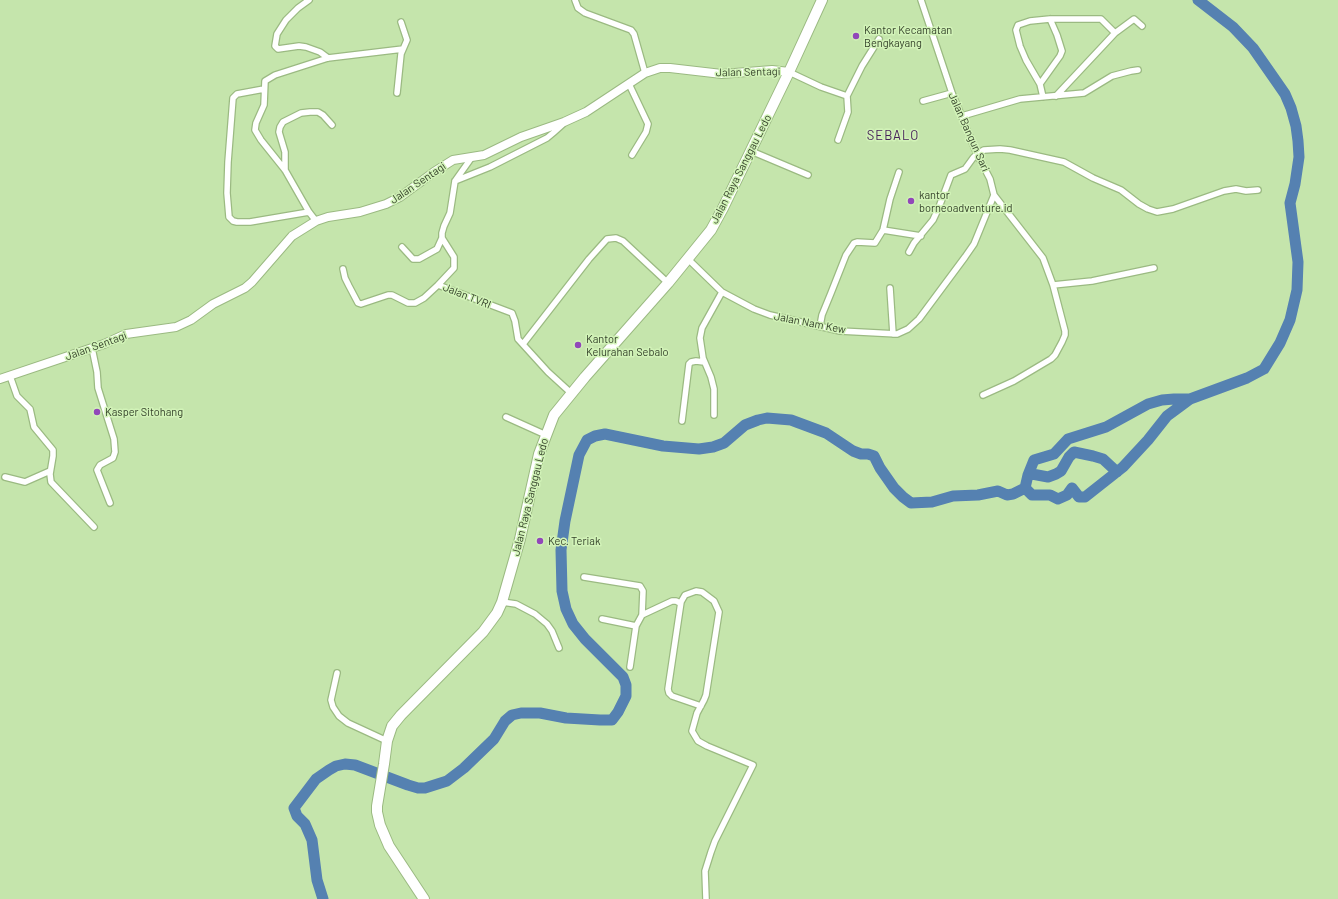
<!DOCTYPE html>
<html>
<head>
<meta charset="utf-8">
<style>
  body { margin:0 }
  canvas { display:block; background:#c5e5ac }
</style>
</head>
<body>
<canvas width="1338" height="899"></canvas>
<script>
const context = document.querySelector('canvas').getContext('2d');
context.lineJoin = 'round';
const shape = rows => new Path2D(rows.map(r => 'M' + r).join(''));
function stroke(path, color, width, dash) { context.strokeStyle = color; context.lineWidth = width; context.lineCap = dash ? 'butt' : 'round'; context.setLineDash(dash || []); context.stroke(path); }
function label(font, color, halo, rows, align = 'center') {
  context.font = font + ' Barlow,sans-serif'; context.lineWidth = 3; context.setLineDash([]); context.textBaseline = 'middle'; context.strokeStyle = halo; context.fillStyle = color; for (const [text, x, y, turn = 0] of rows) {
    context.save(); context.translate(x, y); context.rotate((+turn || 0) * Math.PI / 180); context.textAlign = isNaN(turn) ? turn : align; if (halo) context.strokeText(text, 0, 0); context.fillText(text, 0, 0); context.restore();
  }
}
const river = shape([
  [1028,475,1032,474,1048,477,1056,474,1061,471,1069,457,1074,452,1093,456,1103,459,1117,472],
  [1025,488,1032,495,1050,495,1058,499,1067,495,1072,488,1079,497,1085,497,1123,467,1148,440,1167,416,1190,399],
  [323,899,317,880,312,840,305,824,297,816,294,808,316,779,329,770,336,766,345,764,355,765,408,785,418,788,425,788,447,781,464,768,494,739,505,721,512,715,521,713,540,713,566,718,600,720,612,720,618,712,626,696,626,685,623,677,585,639,573,624,566,609,562,591,561,550,565,521,579,455,587,440,595,436,605,434,663,446,699,449,713,447,724,443,745,425,758,420,767,418,791,420,826,433,853,451,861,454,868,454,874,456,880,468,894,488,903,497,911,503,932,502,953,496,978,495,998,491,1007,495,1013,494,1025,488,1028,475,1034,460,1054,454,1068,439,1106,427,1148,404,1162,400,1174,399,1190,399,1247,378,1264,369,1280,343,1290,320,1297,290,1298,262,1290,203,1295,184,1299,157,1298,141,1296,126,1291,108,1285,94,1276,81,1253,48,1233,27,1198,0]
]);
const street = shape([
  [309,0,298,8,286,20,277,34,275,46,278,49,299,46,306,47,320,52,328,58],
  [575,0,578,8,585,13,631,30,634,34,645,73],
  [921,0,952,93,977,154,990,179,994,195,1043,258,1053,285,1065,331,1065,335,1062,342,1055,355,1051,359,1014,381,983,395],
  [789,72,821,87,847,96,862,66,879,39],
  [629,84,648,124,646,132,632,155],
  [1040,84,1060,56,1062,51,1057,35,1050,19],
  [264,89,237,94,233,98,228,162,227,193,229,217,233,221,237,222,250,222,309,212],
  [397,93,401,54,407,40,401,22],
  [1056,96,1115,33,1134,19,1142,26],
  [1043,97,1040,84,1026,60,1020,46,1016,30,1018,25,1030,21,1050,19,1101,19,1115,33],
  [923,101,952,93],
  [962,116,1020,99,1084,93,1112,76,1131,71,1138,70],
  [838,140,848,112,847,96],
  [751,151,808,175],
  [472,157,455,181,450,213,444,226,442,233,442,238,454,257,454,268,438,285,512,313,515,321,518,339,548,372,571,393],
  [285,170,285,152,279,132,280,127,283,122,301,113,310,112,318,112,323,115,332,125],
  [455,181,490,167,547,138,553,133,563,124],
  [316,221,309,212,285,170,261,140,255,130,256,123,264,105,265,81,275,75,328,58,403,49],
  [883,230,890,199,899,172],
  [402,247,413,259,419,259,437,249,442,238],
  [909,252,914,243,933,220,939,207,951,175,965,169,973,158,977,154,984,150,1000,149,1010,150,1064,162,1093,178,1121,190,1139,204,1148,209,1157,212,1173,209,1224,191,1236,189,1246,191,1258,190],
  [688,259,722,292,754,309,770,315,840,331,897,334,908,329,919,319,965,257,974,244,994,195],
  [343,269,345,278,349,286,358,303,361,304,388,295,392,295,408,303,415,303,424,298,438,285],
  [1053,285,1092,281,1154,268],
  [890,288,893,334],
  [820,326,822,315,831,293,846,255,854,243,857,242,875,243,883,230,921,236],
  [523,344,589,259,607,239,616,238,623,241,668,283],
  [92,348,97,372,98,388,114,439,115,452,113,458,100,465,97,470,110,503],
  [10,376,17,396,30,409,34,427,53,450,53,456,50,474,51,482,94,527],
  [714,415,714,389,711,377,703,358,700,338,702,328,722,292],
  [506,417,546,435],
  [682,421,689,364,691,362,696,361,704,362],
  [5,477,25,482,50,471],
  [584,577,640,586,643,591,642,615],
  [502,602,516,604,535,614,547,624,552,631,559,648],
  [602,619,636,626],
  [630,667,636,626,642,615,672,601,676,601,680,603],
  [337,673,331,700,333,707,339,716,348,723,387,741],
  [701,706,672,696,669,693,668,689,681,602,685,595,696,591,702,592,714,601,719,612,706,695,704,700,697,713,692,731,698,741,707,746,753,765,715,841,711,852,705,871,706,899]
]);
const secondary = shape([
  [0,379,104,344,126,334,176,327,191,320,213,304,245,288,252,282,292,236,316,221,328,217,360,212,386,204,400,197,434,172,453,160,484,155,521,137,564,122,586,112,645,73,660,68,670,68,722,74,772,70,789,72]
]);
const highway = shape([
  [424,899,389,846,380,825,377,812,377,806,384,764,387,741,392,726,401,715,483,632,497,613,502,602,520,539,539,454,554,415,585,377,668,283,711,230,723,208,789,72,822,0]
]);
const markers = [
  [856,36,4,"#9147b9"],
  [911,201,4,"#9147b9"],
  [578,345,4,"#9147b9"],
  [97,412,4,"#9147b9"],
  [540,541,4,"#9147b9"]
];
const poiNames = [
  ["Kantor Kecamatan",864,30],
  ["Bengkayang",864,43],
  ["kantor",919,195],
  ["borneoadventure.id",919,208],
  ["Kantor",586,339],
  ["Kelurahan Sebalo",586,352],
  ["Kasper Sitohang",105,412],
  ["Kec. Teriak",548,541]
];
const streetNames = [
  ["Jalan Sentagi",748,72,-1],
  ["Jalan Bangun Sari",969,132,66],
  ["Jalan Raya Sanggau Ledo",741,169,-63],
  ["Jalan Sentagi",418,183,-34],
  ["Jalan TVRI",467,296,22],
  ["Jalan Nam Kew",810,323,11],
  ["Jalan Sentagi",96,346,-20],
  ["Jalan Raya Sanggau Ledo",530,497,-76]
];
const quarterNames = [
  ["SEBALO",893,136]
];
stroke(river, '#5581b1', 11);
stroke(street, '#9bba82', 8);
stroke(secondary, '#9bba82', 10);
stroke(highway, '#9bba82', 12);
stroke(street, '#fff', 5.5);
stroke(secondary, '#fff', 8);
stroke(highway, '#fff', 10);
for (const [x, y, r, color] of markers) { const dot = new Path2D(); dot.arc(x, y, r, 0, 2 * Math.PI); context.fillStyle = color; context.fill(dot); stroke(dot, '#d2f3b8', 1.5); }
label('11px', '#34412a', '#d2f3b8', poiNames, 'left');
label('11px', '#34412a', '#d2f3b8', streetNames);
context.letterSpacing = '1px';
label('13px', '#452159', '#d2f3b8', quarterNames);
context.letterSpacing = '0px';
</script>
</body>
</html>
